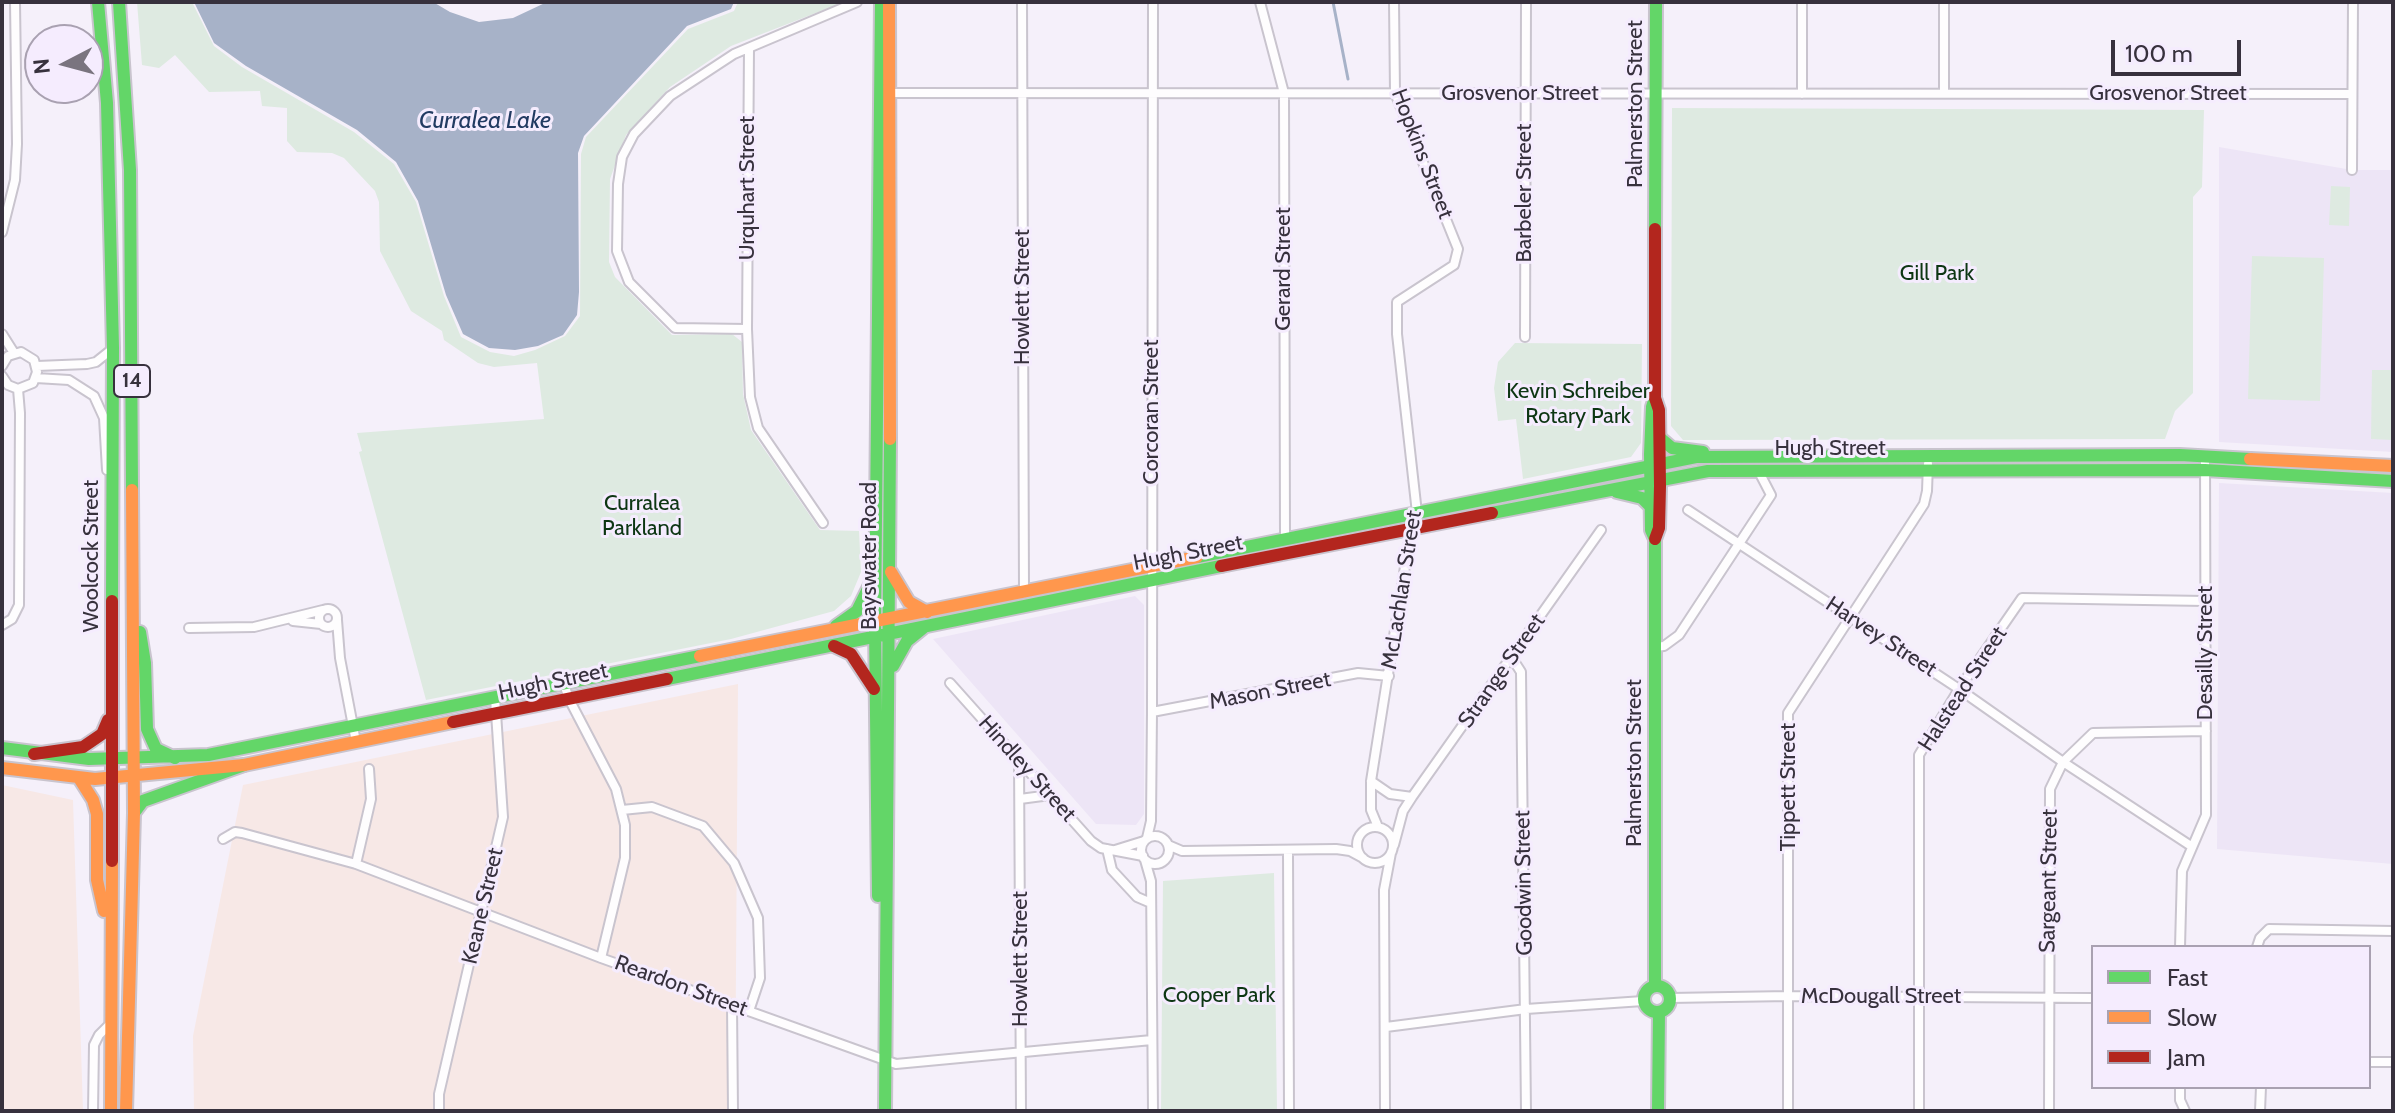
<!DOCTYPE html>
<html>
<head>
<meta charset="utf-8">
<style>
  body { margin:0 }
  #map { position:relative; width:2395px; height:1113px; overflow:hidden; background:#f5f0fa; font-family:Cabin,sans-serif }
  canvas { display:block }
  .frame { position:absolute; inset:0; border:4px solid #37313d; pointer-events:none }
  .legend { position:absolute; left:2091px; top:945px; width:280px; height:144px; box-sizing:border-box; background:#f5ecfe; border:2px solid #a9a1b1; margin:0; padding:10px 14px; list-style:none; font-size:24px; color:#37313d }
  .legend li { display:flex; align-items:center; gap:16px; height:40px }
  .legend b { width:40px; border:2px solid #a9a1b1 }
  .north { position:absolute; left:24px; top:24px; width:80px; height:80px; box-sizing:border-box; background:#f5ecfe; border:2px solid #a9a1b1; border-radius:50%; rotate:264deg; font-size:22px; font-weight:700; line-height:32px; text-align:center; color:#37313d }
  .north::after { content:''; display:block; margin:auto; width:28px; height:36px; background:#7a747f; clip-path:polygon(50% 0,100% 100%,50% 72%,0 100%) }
  .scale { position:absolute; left:2111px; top:40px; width:130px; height:36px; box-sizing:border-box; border:4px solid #37313d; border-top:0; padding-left:10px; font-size:24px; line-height:28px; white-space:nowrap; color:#37313d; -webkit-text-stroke:6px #f5ecfe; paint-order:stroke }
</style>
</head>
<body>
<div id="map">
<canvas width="2395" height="1113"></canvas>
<div class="frame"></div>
<ul class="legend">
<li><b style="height:10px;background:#63d668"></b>Fast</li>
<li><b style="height:10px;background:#ff974d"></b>Slow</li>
<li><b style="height:10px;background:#b3261e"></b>Jam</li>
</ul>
<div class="north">N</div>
<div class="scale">100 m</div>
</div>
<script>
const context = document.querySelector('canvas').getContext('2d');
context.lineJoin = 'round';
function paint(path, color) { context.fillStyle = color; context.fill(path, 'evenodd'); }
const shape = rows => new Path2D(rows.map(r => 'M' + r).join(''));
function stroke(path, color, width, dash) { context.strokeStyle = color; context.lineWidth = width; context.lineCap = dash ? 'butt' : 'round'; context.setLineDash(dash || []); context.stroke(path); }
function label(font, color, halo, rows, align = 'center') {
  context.font = font + ' Cabin,sans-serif'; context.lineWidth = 6; context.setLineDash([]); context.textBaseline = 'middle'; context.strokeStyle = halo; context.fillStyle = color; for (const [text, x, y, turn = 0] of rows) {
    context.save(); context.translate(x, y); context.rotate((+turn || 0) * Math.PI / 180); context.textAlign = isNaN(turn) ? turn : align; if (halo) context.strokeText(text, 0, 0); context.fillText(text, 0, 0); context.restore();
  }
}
const built = shape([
  [2219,147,2352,170,2393,170,2393,452,2219,442],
  [2219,483,2393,493,2393,864,2217,849],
  [1135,596,1144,605,1144,814,1136,825,1096,824,933,639]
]);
const industrial = shape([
  [738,684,735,1111,194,1111,193,1036,243,785],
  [2,785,73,800,83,1111,2,1111]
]);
const green = shape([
  [137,2,192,2,214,46,242,67,354,132,394,164,416,202,444,296,461,337,490,352,514,356,535,350,565,336,580,316,581,154,586,137,688,29,734,11,738,2,844,2,731,46,670,87,626,135,610,179,609,262,615,277,672,335,732,334,742,342,743,394,751,430,820,530,859,531,861,572,851,596,834,611,731,639,426,700,359,452,362,451,357,433,544,419,537,363,494,367,478,363,444,340,442,331,411,311,380,251,379,202,375,191,344,158,332,153,297,152,287,141,287,108,262,106,260,91,209,92,175,55,159,68,142,65],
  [1672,108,2204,110,2202,187,2193,197,2193,393,2175,411,2165,439,1683,440,1671,426],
  [2331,186,2350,187,2349,226,2329,225],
  [2252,256,2324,258,2320,401,2248,399],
  [1515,343,1642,344,1641,443,1631,457,1523,479,1516,419,1498,421,1494,388,1498,362],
  [2372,370,2393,370,2393,440,2371,439],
  [1274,873,1277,1111,1161,1111,1163,881]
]);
const water = shape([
  [194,2,433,2,450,12,479,22,513,18,547,2,734,2,731,9,687,26,584,136,578,153,579,292,577,315,563,335,538,346,515,350,489,348,463,334,446,295,418,201,396,162,357,130,246,66,214,43]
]);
const stream = shape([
  [1333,2,1348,79]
]);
const street = shape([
  [1022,2,1024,592],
  [1260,2,1284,93,1285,540],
  [1802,2,1802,94],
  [749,48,747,329,750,397,758,428,823,523],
  [884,93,2352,94],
  [1944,93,1944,2],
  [2352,170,2353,2],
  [2,232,15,180,17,144,15,2],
  [747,329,675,328,629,282,617,251,618,184,622,157,634,134,670,96,734,54,857,2],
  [2,334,14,353],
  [1525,337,1526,2],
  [2,366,8,356,21,352,34,360,37,372,33,383,18,389,8,385,2,376],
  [37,366,87,364,96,362,111,350],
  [36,378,69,380,94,396,104,418,107,470],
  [1688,510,1959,689,2063,762,2191,846],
  '319 618a9 9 0 1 1 18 0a9 9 0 1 1-18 0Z',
  [337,620,340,658,356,742],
  [293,621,321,624],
  [2,625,12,619,19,605,20,413,18,389],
  [189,628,254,627,323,610],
  [1655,647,1664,646,1679,635,1771,495,1758,470],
  [1512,658,1521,672,1526,1111],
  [950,683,1091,841,1101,848,1143,856],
  [564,684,569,699,616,789,625,825,625,858,601,958],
  [1152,712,1358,673,1389,676],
  [1019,760,1021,1111],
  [1371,781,1390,794,1412,797],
  [1020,799,1050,795],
  [622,810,652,807,703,826,734,863,758,918,760,978,749,1011],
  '1357 845a18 18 0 1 1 36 0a18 18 0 1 1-36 0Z',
  [1378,827,1371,810,1371,781,1411,529,1417,513,1397,334,1397,302,1454,265,1458,249,1395,93,1394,2],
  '1141 850a14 14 0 1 1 28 0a14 14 0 1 1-28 0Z',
  [1147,838,1151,821,1152,712,1153,2],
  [223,839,235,832,242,833,356,864,601,958,896,1064,1152,1040],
  [1168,845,1182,851,1336,849,1350,851,1363,858],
  [1394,845,1403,811,1412,797,1601,530],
  [1107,849,1112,870,1137,897,1151,903],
  [1115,850,1144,841],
  [1288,851,1289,1111],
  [1145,860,1151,881,1153,1111],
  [356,864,371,799,369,769],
  [2180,947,2182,871,2206,815,2205,456],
  [2257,947,2260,938,2269,929,2393,931],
  [1670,998,1789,996,2093,998],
  [732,1005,733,1111],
  [1386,1027,1526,1009,1643,1001],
  [2369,1062,2393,1062],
  [2180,1087,2180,1100,2185,1111],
  [93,1111,94,1045,99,1035,111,1023],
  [439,1111,439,1094,503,817,495,698],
  [1385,1111,1384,890,1391,853],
  [1788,1111,1788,713,1924,504,1927,491,1928,464],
  [1919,1111,1919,755,1959,689,2022,598,2205,601],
  [2049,1111,2050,789,2063,762,2093,733,2206,731],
  [2260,1111,2261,1087]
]);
const fast = shape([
  [98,2,107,103,113,348,112,601],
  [119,2,130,170,132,490],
  [1655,229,1656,2],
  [1655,398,1652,407,1650,454,1651,530,1655,539,1655,986],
  [1659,437,1672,448,1703,452],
  [1617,492,1642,498,1650,506],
  [1492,513,1708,471,2205,470,2393,481],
  [1197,557,1696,457,2180,455,2250,459],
  [836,626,857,611,871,583],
  [140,632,145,663,147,729,156,749,175,758],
  [893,666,907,641,923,628],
  [667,679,1221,566],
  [2,748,89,759,208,755,700,656],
  [134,813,143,801,244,765],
  [878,896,875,623,881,2],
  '1644 999a13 13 0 1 1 26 0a13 13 0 1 1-26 0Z',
  [885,1111,890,439],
  [1658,1111,1659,1012]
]);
const slow = shape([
  [889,2,890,439],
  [2250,459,2393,466],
  [891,572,909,602,927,612],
  [700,656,1197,557],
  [2,768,95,779,244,765,453,722],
  [79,778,93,800,97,814,97,880,104,911],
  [111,1111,112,861],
  [126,1111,134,813,132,490]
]);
const jam = shape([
  [1655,539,1659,528,1660,486,1659,410,1655,398,1655,229],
  [1221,566,1492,513],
  [834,646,851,654,874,689],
  [453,722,667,679],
  [34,754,83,747,102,734,108,720],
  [112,861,112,601]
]);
const shields = [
  [132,381,36]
];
const shieldNames = [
  ["14",132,381]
];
const streetNames = [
  ["Grosvenor Street",1520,94],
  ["Grosvenor Street",2168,94],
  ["Palmerston Street",1636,104,-90],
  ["Hopkins Street",1422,154,69],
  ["Urquhart Street",748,188,-90],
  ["Barbeler Street",1525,193,-90],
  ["Gerard Street",1284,269,-90],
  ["Howlett Street",1023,297,-90],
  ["Corcoran Street",1152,412,-90],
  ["Hugh Street",1830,449],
  ["Hugh Street",1188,553,-11],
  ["Woolcock Street",92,556,-90],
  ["Bayswater Road",870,556,-90],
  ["McLachlan Street",1402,590,-81],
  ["Harvey Street",1881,637,33],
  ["Desailly Street",2206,653,-90],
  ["Strange Street",1502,671,-55],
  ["Hugh Street",553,682,-12],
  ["Halstead Street",1963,689,-57],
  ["Mason Street",1270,691,-11],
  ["Palmerston Street",1635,763,-90],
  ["Hindley Street",1027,769,48],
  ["Tippett Street",1789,787,-90],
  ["Sargeant Street",2049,881,-89],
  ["Goodwin Street",1524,883,-91],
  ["Keane Street",483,906,-77],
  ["Howlett Street",1021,959,-90],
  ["Reardon Street",681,986,20],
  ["McDougall Street",1881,997]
];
const parkNames = [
  ["Gill Park",1937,274],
  ["Kevin Schreiber",1578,392],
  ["Rotary Park",1578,417],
  ["Curralea",642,504],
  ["Parkland",642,529],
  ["Cooper Park",1219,996]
];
const waterNames = [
  ["Curralea Lake",485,121]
];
paint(built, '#ede5f6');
paint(industrial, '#f7e8e6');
paint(green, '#deeae1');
paint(water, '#a7b2c8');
stroke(stream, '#a7b2c8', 3);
stroke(street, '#c9c4ce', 12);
stroke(fast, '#c9c4ce', 16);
stroke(slow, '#c9c4ce', 16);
stroke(jam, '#c9c4ce', 16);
stroke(street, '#fefdfe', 8);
stroke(fast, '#63d668', 12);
stroke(slow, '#ff974d', 12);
stroke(jam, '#b3261e', 12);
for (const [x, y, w] of shields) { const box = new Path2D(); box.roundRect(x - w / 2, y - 16, w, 32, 6); context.fillStyle = '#f5ecfe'; context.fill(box); stroke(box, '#37313d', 2); }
label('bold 20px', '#37313d', null, shieldNames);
label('22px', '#37313d', '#f5ecfe', streetNames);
label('22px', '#0d3613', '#f5ecfe', parkNames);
label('italic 24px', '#223b62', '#f5ecfe', waterNames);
</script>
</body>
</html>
